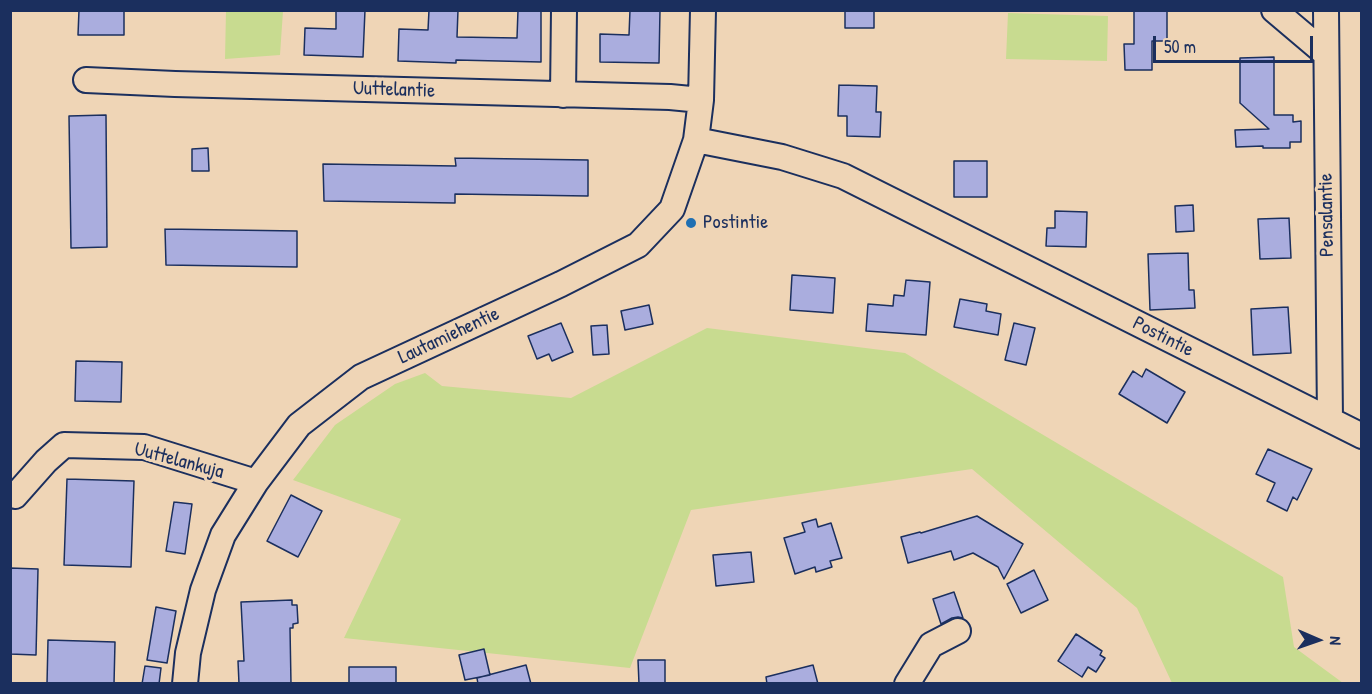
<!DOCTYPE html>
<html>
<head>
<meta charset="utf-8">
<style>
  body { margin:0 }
  #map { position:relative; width:1372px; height:694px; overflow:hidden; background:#efd5b6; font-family:"Patrick Hand",sans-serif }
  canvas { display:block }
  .frame { position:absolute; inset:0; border:12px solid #1b2f5e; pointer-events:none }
  .north { position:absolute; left:1288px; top:610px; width:60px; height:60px; -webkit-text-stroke:4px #efd5b6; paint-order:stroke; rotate:92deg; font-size:16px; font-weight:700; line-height:24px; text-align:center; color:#1b2f5e }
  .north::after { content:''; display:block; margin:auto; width:21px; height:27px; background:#1b2f5e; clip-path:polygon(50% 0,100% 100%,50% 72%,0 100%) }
  .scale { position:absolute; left:1153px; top:36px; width:160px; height:27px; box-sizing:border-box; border:3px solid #1b2f5e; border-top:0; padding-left:8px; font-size:18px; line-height:21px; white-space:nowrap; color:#1b2f5e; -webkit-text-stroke:4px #efd5b6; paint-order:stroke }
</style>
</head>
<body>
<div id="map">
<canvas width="1372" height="694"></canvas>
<div class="frame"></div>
<div class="north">N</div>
<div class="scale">50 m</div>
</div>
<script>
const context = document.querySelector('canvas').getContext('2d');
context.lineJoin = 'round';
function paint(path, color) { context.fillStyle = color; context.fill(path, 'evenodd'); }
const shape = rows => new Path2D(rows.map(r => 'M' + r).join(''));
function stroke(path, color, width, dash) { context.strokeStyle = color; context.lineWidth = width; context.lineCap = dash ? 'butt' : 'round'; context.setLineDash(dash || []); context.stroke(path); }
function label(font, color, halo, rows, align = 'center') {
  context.font = font + ' "Patrick Hand",sans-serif'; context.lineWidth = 6; context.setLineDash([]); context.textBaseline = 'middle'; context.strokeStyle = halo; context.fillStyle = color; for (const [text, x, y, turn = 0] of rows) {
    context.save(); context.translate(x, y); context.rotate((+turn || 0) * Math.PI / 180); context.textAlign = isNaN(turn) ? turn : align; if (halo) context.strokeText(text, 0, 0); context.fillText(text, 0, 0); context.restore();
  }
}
const green = shape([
  [226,11,283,11,280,55,225,59],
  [1008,13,1108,16,1107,61,1006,59],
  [707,328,905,353,1283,577,1294,647,1343,683,1172,683,1137,608,972,469,691,510,630,668,344,638,401,519,293,480,335,425,395,384,425,373,442,386,571,398]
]);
const building = shape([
  [79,10,124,10,124,35,78,35,79,10],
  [336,10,365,10,363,57,304,55,305,28,336,29,336,10],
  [429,10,458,10,457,37,517,38,518,10,541,10,541,62,456,60,456,63,398,61,399,29,428,30,429,10],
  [630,10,660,10,659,63,600,62,600,34,629,35,630,10],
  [845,10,874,10,874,28,845,28,845,10],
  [1134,10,1167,10,1167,41,1152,41,1152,70,1125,70,1124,44,1134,44,1134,10],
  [1274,57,1274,115,1293,115,1293,122,1301,121,1301,142,1290,142,1290,148,1263,148,1263,146,1236,147,1235,130,1269,129,1240,103,1240,58,1274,57],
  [839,85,877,86,876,112,881,112,880,137,847,136,847,116,838,116,839,85],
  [106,115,107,247,71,248,69,116,106,115],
  [208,148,209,171,192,171,192,149,208,148],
  [455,158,588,160,588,196,455,194,455,203,324,201,323,164,456,166,455,158],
  [954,161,987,161,987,197,954,197,954,161],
  [1193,205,1194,231,1176,232,1175,206,1193,205],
  [1055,211,1087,212,1086,247,1046,246,1047,228,1055,228,1055,211],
  [1289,218,1291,258,1260,259,1258,219,1289,218],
  [165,229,297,231,297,267,166,265,165,229],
  [1188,253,1189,290,1194,290,1195,308,1150,310,1148,254,1188,253],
  [792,275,835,278,833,313,790,310,792,275],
  [906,280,930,282,926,335,866,331,868,304,893,306,894,295,904,296,906,280],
  [960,299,987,304,986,311,1001,314,998,335,954,327,960,299],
  [649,305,653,324,625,330,621,311,649,305],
  [1288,307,1291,353,1253,355,1251,309,1288,307],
  [561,323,573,352,552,361,549,354,537,359,528,336,561,323],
  [1014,323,1035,328,1026,365,1005,360,1014,323],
  [607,325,609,354,593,355,591,326,607,325],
  [76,361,122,362,121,402,75,401,76,361],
  [1146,369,1185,392,1167,423,1119,394,1133,371,1142,377,1146,369],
  [1268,449,1312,469,1297,500,1293,497,1287,511,1267,501,1275,483,1256,474,1268,449],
  [67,479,134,481,131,567,64,565,67,479],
  [291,495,322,511,298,557,267,541,291,495],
  [174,502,192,504,185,554,166,551,174,502],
  [977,516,1023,544,1004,579,998,567,973,553,954,560,951,551,908,563,901,537,920,532,921,533,977,516],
  [816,519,818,527,831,523,842,558,830,561,832,567,816,572,815,567,795,574,784,538,805,532,802,523,816,519],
  [751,552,754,582,716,586,713,555,751,552],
  [10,568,38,569,36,655,10,654,10,568],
  [1034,570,1048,600,1021,613,1007,584,1034,570],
  [954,592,963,618,958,617,952,618,941,624,933,599,954,592],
  [292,600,292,605,297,605,298,623,293,624,293,628,290,628,291,684,239,684,238,661,244,661,241,602,292,600],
  [156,607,176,611,167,663,147,660,156,607],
  [1076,634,1102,651,1100,655,1105,658,1096,672,1088,667,1082,677,1058,661,1076,634],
  [48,640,115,642,114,684,47,684,48,640],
  [484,649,490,675,465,680,459,655,484,649],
  [638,660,665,660,665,684,639,684,638,660],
  [526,665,531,684,478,684,477,678,526,665],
  [813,665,818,684,767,684,766,677,813,665],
  [145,666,161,668,159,684,142,684,145,666],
  [349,667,396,667,396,684,349,684,349,667]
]);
const minor = shape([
  [1274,10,1326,54],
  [1326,10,1330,420],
  [86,80,175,84,670,97,701,100],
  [563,95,564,10],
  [696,140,782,157,843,176,1362,436],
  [15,496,46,461,64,445,144,447,256,482],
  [185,684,188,653,203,590,223,535,256,482,299,425,361,377,561,284,638,245,672,209,696,140,701,100,703,10],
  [907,684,931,645,958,631]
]);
const markers = [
  [691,223,6,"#1f6fb2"]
];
const streetNames = [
  ["Uuttelantie",394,90,2],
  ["Pensalantie",1327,215,-91],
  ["Lautamiehentie",449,336,-25],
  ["Postintie",1163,337,27],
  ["Uuttelankuja",179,461,15]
];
const poiNames = [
  ["Postintie",703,223]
];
paint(green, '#c8db90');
paint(building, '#aaadde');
stroke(building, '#1b2f5e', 1.5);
stroke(minor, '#1b2f5e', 28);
stroke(minor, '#efd5b6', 24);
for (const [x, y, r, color] of markers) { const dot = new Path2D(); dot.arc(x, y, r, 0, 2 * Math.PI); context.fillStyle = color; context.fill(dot); stroke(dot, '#efd5b6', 2); }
label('20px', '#1b2f5e', '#efd5b6', streetNames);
label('20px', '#1b2f5e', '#efd5b6', poiNames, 'left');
</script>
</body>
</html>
